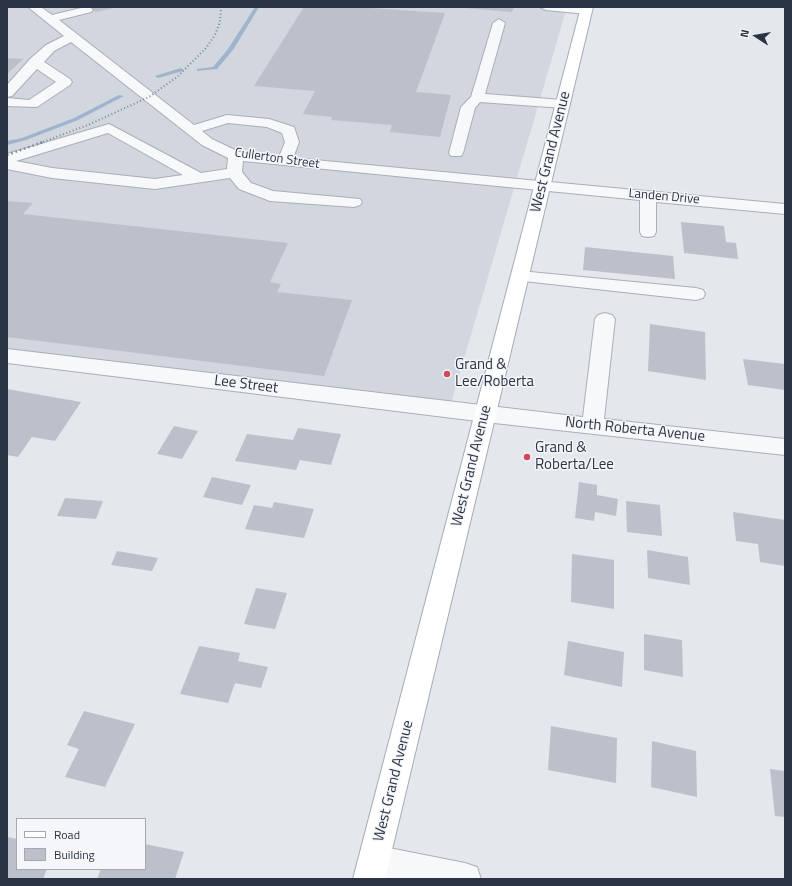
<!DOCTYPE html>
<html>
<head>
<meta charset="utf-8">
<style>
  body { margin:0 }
  #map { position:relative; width:792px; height:886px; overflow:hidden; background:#e4e7ec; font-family:"Titillium Web",sans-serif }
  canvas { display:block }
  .frame { position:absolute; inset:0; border:8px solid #2b3445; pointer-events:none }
  .legend { position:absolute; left:16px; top:818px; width:130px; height:52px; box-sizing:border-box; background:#f4f6f9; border:1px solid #a4a8b1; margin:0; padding:5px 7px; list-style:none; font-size:12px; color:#2b3445 }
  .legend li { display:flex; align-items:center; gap:8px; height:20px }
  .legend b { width:20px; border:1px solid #a4a8b1 }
  .north { position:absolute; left:736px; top:16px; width:40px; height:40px; -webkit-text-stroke:3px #f4f6f9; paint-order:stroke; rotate:282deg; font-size:11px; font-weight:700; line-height:16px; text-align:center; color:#2b3445 }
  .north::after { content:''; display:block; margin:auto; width:14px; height:18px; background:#2b3445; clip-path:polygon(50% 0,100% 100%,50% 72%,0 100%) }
</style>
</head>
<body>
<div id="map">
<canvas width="792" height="886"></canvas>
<div class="frame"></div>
<ul class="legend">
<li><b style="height:5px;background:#fff"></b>Road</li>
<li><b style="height:11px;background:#bbc0ca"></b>Building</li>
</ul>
<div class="north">N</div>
</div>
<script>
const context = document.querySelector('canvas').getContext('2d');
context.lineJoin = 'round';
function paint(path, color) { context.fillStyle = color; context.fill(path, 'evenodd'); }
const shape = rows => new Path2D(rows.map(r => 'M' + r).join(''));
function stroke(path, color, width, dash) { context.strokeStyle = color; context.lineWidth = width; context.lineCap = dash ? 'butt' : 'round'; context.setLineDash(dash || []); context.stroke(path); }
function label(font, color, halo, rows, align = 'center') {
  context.font = font + ' "Titillium Web",sans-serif'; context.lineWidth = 3; context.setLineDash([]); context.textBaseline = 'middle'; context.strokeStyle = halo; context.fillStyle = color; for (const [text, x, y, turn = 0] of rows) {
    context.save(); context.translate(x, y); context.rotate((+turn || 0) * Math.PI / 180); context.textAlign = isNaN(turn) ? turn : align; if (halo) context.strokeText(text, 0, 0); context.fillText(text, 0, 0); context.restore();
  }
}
const built = shape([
  [7,7,567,7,449,410,7,358]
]);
const stream = shape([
  [255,7,259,7,233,50,217,69,197,71,197,69,213,67,228,49,255,7],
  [181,68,183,69,183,71,158,78,155,76,181,68],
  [119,95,124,96,78,120,26,140,7,145,7,141,22,138,74,118,119,95]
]);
const building = shape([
  [90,7,113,7,113,8,96,12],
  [304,7,355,7,445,13,416,92,451,95,440,137,390,132,392,125,331,120,332,117,303,114,315,91,254,86],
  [453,7,514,7,512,12],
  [7,58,23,59,7,74],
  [7,201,33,203,23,214,288,243,270,282,281,284,277,292,352,300,324,376,7,337],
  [681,222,724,226,726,242,736,243,738,259,684,253],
  [585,247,673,256,675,279,583,270],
  [650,324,705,332,706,380,648,371],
  [743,359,785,364,785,390,748,385],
  [7,389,81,402,55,441,32,437,18,457,7,455],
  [174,426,198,431,182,459,157,454],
  [298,428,341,434,331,465,300,460,296,470,235,461,247,434,293,440],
  [212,477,251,485,242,505,203,497],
  [579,482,597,485,597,495,618,499,616,516,595,512,594,521,575,518],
  [65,498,103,501,96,519,57,516],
  [626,501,660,505,662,536,627,532],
  [274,502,314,509,304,538,245,529,254,505,272,508],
  [733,512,785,520,785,566,760,562,758,544,736,541],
  [647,550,688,557,690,585,648,578],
  [117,551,158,558,152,571,111,565],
  [572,554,614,560,614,609,571,602],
  [256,588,287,593,275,629,244,624],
  [644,634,682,640,683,677,644,670],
  [568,641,624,652,622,687,564,675],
  [199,646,240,653,238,661,268,667,261,688,235,683,228,703,180,694],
  [84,711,135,724,105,787,65,777,79,749,67,745],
  [551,726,617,738,616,783,548,770],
  [652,741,696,751,697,797,651,787],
  [770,769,785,771,785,817,775,816],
  [7,837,17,839,17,869,47,869,43,879,7,879],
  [145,844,184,852,175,879,97,879,101,869,145,869]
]);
const minor = shape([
  [28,7,41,7,52,15,85,7,91,8,93,10,91,12,59,20,194,125,227,115,269,119,294,127,299,142,293,158,785,204,785,214,656,202,656,232,654,236,648,237,642,236,640,232,640,200,243,161,242,172,251,183,273,191,360,199,362,202,360,205,354,207,270,201,239,189,230,178,155,189,52,178,7,169,7,154,109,124,201,173,227,169,228,158,202,145,71,42,54,51,44,62,70,79,72,82,70,85,37,107,7,106,7,98,29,100,56,82,37,69,12,96,7,97,7,85,30,59,46,45,64,36,28,7],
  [228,123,267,127,282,133,285,142,279,157,239,152,212,139,202,131,228,123],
  [108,133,183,175,155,179,52,168,16,161,108,133],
  [540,7,581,7,590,9,592,11,586,14,546,10,540,7],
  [499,19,505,23,485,94,563,100,568,101,570,104,568,107,563,108,480,102,475,108,463,153,461,156,451,156,449,153,461,107,471,97,493,23,499,19],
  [520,271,696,288,703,290,705,294,703,298,696,300,514,280,511,276,514,272,520,271],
  [605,313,612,315,615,319,604,419,785,439,785,455,485,422,7,363,7,349,583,417,595,319,598,315,605,313],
  [374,845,465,863,477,867,481,879,384,879,374,877,363,872,358,861,363,850,374,845]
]);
const major = shape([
  [581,7,593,7,385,879,353,879,581,7]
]);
const railFar1 = shape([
  [40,143,88,125,149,97,177,77,206,48,215,35,220,22,221,7]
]);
const rail = shape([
  [7,155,43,142]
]);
const markers = [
  [447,374,4,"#d1495b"],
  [527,457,4,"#d1495b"]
];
const farStreetnames = [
  ["Cullerton Street",277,159,8],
  ["Landen Drive",664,197,5]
];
const streetNames = [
  ["West Grand Avenue",551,152,-76],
  ["Lee Street",246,385,7],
  ["North Roberta Avenue",635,430,6],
  ["West Grand Avenue",472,466,-76],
  ["West Grand Avenue",394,781,-76]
];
const poiNames = [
  ["Grand &",455,365],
  ["Lee/Roberta",455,382],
  ["Grand &",535,448],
  ["Roberta/Lee",535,465]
];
paint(built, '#d2d6de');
paint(stream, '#9fb4cc');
paint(building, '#bbc0ca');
stroke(minor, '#a9aeb7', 2);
stroke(major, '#a3abb8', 2);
paint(minor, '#f7f8fa');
paint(major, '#fff');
stroke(railFar1, '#7d8696', 2, [1, 2.5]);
stroke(rail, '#7d8696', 2.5, [1.5, 3]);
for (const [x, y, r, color] of markers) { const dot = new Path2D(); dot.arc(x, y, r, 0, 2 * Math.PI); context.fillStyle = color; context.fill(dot); stroke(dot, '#f4f6f9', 1.5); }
label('13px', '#2b3445', '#f4f6f9', farStreetnames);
label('15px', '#2b3445', '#f4f6f9', streetNames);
label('15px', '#2b3445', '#f4f6f9', poiNames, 'left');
</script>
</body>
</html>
